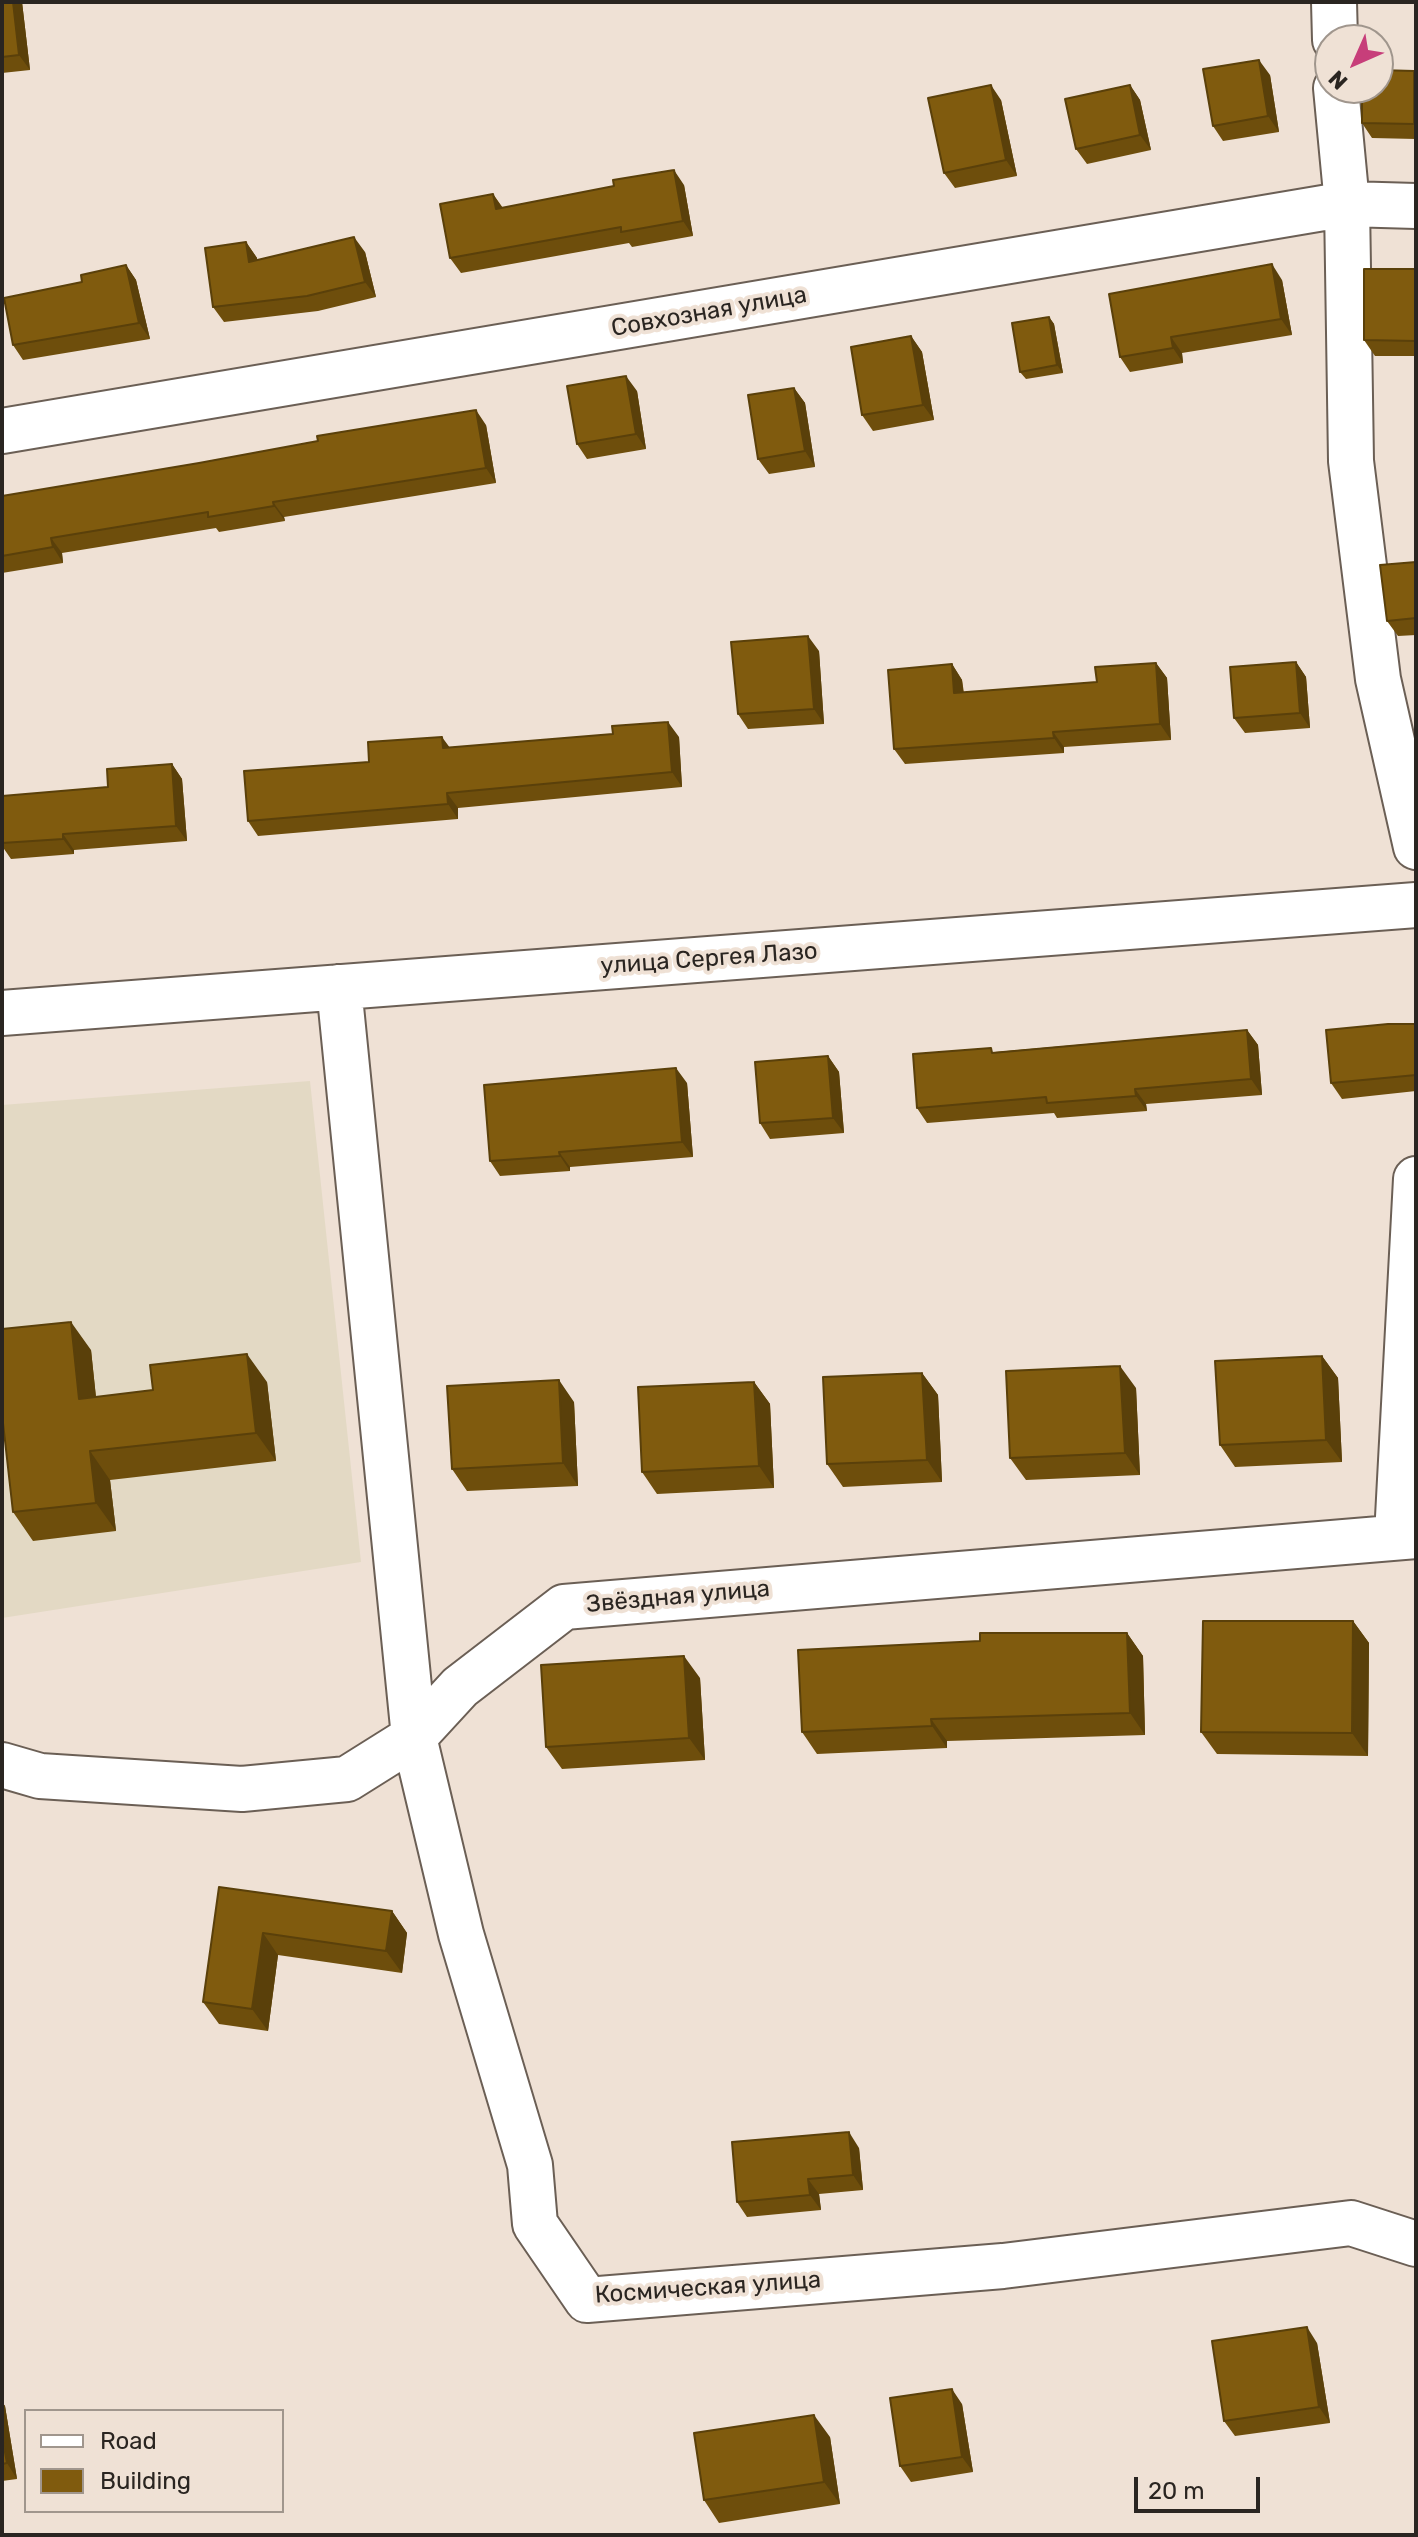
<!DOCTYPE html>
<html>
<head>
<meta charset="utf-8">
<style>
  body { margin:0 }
  #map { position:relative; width:1418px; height:2537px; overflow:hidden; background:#efe1d5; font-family:Rubik,sans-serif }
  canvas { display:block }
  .frame { position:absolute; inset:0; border:4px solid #2a2521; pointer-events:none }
  .legend { position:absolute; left:24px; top:2409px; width:260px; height:104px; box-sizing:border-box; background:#efe1d5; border:2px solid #a0968d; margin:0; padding:10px 14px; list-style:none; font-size:24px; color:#2a2521 }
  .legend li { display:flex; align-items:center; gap:16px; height:40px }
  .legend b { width:40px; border:2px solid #a0968d }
  .north { position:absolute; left:1314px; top:24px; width:80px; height:80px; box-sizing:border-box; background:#efe1d5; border:2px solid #a0968d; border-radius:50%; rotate:225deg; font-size:22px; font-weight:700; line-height:32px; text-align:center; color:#2a2521 }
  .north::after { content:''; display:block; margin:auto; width:28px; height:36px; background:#c73e7a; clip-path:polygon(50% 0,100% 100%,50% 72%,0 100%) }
  .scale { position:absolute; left:1134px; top:2477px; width:126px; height:36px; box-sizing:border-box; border:4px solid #2a2521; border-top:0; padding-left:10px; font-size:24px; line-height:28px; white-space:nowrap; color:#2a2521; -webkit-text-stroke:6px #efe1d5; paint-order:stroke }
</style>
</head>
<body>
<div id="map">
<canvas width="1418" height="2537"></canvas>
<div class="frame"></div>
<ul class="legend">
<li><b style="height:10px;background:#fff"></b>Road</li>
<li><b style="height:22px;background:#805b0e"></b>Building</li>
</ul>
<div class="north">N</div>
<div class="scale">20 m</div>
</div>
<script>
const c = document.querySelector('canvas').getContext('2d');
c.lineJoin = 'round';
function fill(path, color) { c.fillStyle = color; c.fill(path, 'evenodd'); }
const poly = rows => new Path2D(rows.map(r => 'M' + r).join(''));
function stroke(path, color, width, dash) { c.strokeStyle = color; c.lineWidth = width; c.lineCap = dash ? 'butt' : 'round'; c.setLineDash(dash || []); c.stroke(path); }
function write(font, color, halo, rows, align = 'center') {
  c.font = font + ' Rubik,sans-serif'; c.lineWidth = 8; c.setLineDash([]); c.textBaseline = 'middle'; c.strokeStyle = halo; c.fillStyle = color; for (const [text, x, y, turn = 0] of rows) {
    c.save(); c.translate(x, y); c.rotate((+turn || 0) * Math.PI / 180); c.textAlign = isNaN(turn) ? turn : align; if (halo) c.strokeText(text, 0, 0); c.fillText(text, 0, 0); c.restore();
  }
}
fill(poly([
  [310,1081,361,1562,2,1618,2,1105]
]), '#e3d9c4');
const minor = poly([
  [1334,2,1335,40],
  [1336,88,1347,204,1351,461,1378,679,1416,847],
  [2,431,1347,204,1416,206],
  [339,987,414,1737,461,1934,530,2165,535,2224,587,2300,1003,2266,1351,2223,1416,2244],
  [2,1013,1416,905],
  [1397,1536,1416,1179],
  [2,1765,40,1776,242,1789,347,1779,414,1737,460,1687,564,1607,1416,1536]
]);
stroke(minor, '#6b5f55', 48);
stroke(minor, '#fff', 44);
fill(poly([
  [2,2,22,2,30,70,2,73],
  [1414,71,1416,74,1416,139,1372,138,1362,123],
  [1270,75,1279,132,1223,141,1213,126],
  [1130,85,1140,100,1151,150,1087,164,1076,149],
  [1001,100,1017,176,955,188,944,173],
  [684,185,693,236,632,247,629,243,461,273,450,258,493,194,503,208],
  [246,242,257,258,257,260,365,252,376,297,318,311,224,322,213,307],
  [126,265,136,280,150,339,23,360,13,345,82,282],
  [1416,269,1416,356,1375,356,1364,340],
  [1282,280,1292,335,1182,353,1183,363,1130,372,1120,357],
  [1049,317,1054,324,1063,373,1026,379,1020,372],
  [911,336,922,352,934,420,873,431,862,415],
  [794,388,805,403,815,467,769,474,758,459],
  [637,391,646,449,587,459,577,444],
  [486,425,496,483,284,517,285,521,219,532,216,528,62,553,63,563,2,573,2,496],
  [1416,562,1416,635,1398,636,1387,621],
  [819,651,824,724,748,729,738,714],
  [1296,662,1306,677,1310,728,1245,733,1234,718],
  [1156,663,1167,678,1171,740,1064,747,1064,753,905,764,894,749,952,664,962,680,964,693,1097,682],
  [679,737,682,787,458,808,458,819,258,836,248,821,369,762,450,748],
  [172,764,182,779,187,841,74,850,74,854,11,859,2,846,2,796,108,787],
  [1416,1024,1416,1091,1342,1099,1331,1083],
  [1247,1030,1258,1045,1262,1095,1146,1104,1147,1111,1057,1118,1054,1113,927,1123,917,1108,995,1052],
  [828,1056,839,1072,844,1133,770,1139,760,1123],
  [687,1083,693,1157,570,1167,570,1171,500,1176,490,1161],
  [91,1350,96,1397,267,1382,276,1461,110,1480,116,1531,33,1541,13,1512],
  [1322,1356,1338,1378,1342,1462,1235,1467,1220,1445],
  [922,1373,938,1395,942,1482,843,1487,827,1464],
  [754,1382,770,1404,774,1488,657,1494,642,1472],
  [1136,1388,1140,1475,1026,1480,1010,1458],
  [574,1402,578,1486,467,1491,452,1469],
  [1353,1621,1369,1643,1368,1756,1217,1754,1201,1732],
  [1127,1633,1143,1656,1145,1735,947,1741,947,1748,817,1754,802,1732],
  [700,1678,705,1760,562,1769,546,1747],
  [219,1887,392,1911,407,1933,402,1973,278,1955,268,2031,219,2024,203,2002],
  [859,2148,863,2190,819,2194,821,2210,747,2217,737,2202],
  [1317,2343,1330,2423,1235,2436,1224,2421],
  [2,2402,5,2406,17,2479,2,2481],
  [962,2404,973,2472,911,2482,900,2466],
  [830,2437,840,2504,719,2523,704,2500]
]), '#6e4e0c');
fill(poly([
  [13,2,22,2,30,70,19,55],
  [1259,60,1270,75,1279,132,1268,116],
  [1414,71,1416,74,1416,127,1414,124],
  [991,85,1001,100,1017,176,1006,160],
  [1130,85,1140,100,1151,150,1140,135],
  [674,170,684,185,693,236,683,221],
  [493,194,503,209,496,209],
  [354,237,365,252,376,297,365,282],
  [246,242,257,258,259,277,249,262],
  [1272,264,1282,280,1292,335,1281,319],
  [126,265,136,280,150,339,139,323],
  [1049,317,1054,324,1063,373,1057,365],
  [911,336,922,352,934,420,923,405],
  [1171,337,1182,353,1183,363,1173,348],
  [626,376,637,391,646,449,636,434],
  [794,388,805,403,815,467,805,451],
  [476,410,486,425,496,483,486,468],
  [273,502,284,517,285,521,274,506],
  [51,538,62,553,63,563,53,547],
  [808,636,819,651,824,724,814,709],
  [1296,662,1306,677,1310,728,1300,713],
  [1156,663,1167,678,1171,740,1160,724],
  [952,664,962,680,965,709,954,693],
  [668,722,679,737,682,787,672,772],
  [1053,732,1064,747,1064,753,1054,738],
  [442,737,453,752,443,748],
  [172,764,182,779,187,841,176,826],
  [447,793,458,808,458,819,448,804],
  [63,834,74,850,74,854,63,839],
  [1247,1030,1258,1045,1262,1095,1251,1079],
  [828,1056,839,1072,844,1133,833,1118],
  [676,1068,687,1083,693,1157,682,1142],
  [1135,1089,1146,1104,1147,1111,1136,1096],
  [559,1152,570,1167,570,1171,560,1156],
  [71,1322,91,1350,99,1427,79,1399],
  [247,1354,267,1382,276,1461,256,1433],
  [1322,1356,1338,1378,1342,1462,1326,1440],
  [1120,1366,1136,1388,1140,1475,1125,1453],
  [922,1373,938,1395,942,1482,927,1460],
  [559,1380,574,1402,578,1486,563,1463],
  [754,1382,770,1404,774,1488,759,1466],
  [90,1451,110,1480,116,1531,96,1503],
  [1353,1621,1369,1643,1368,1756,1352,1733],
  [1127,1633,1143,1656,1145,1735,1130,1713],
  [684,1656,700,1678,705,1760,689,1738],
  [931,1719,947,1741,947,1748,932,1726],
  [392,1911,407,1933,402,1973,386,1951],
  [263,1933,278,1955,268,2031,252,2009],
  [849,2132,859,2148,863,2190,853,2175],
  [808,2179,819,2194,821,2210,810,2195],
  [1307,2327,1317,2343,1330,2423,1319,2407],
  [952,2389,962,2404,973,2472,962,2457],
  [2,2402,5,2406,17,2479,7,2463,2,2436],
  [814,2415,830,2437,840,2504,824,2482]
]), '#5a400a');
const building = poly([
  [2,2,13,2,19,55,2,57,2,2],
  [1259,60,1268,116,1213,126,1203,69,1259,60],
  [1378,70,1414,71,1414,124,1362,123,1362,88,1378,88,1378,70],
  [991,85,1006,160,944,173,928,98,991,85],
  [1130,85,1140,135,1076,149,1065,99,1130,85],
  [674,170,683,221,621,232,621,227,450,258,440,204,493,194,496,209,614,186,613,180,674,170],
  [354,237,365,282,307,296,213,307,205,248,246,242,249,262,354,237],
  [1272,264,1281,319,1171,337,1173,348,1120,357,1109,294,1272,264],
  [126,265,139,323,13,345,4,298,82,282,81,275,126,265],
  [1364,269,1416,269,1416,341,1364,340,1364,269],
  [1049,317,1057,365,1020,372,1012,323,1049,317],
  [911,336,923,405,862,415,851,347,911,336],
  [626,376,636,434,577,444,567,386,626,376],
  [794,388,805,451,758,459,748,395,794,388],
  [476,410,486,468,273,502,274,506,208,517,208,512,51,538,53,547,2,556,2,496,199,463,318,441,317,436,476,410],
  [1416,562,1416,618,1387,621,1380,565,1416,562],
  [808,636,814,709,738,714,731,642,808,636],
  [1296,662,1300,713,1234,718,1230,667,1296,662],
  [1156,663,1160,724,1053,732,1054,738,894,749,888,670,952,664,954,693,1097,682,1095,667,1156,663],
  [668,722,672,772,447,793,448,804,248,821,244,771,369,762,368,742,442,737,443,748,613,734,612,726,668,722],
  [172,764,176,826,63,834,63,839,2,843,2,796,108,787,107,769,172,764],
  [1388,1024,1416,1024,1416,1075,1331,1083,1326,1030,1388,1024],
  [1247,1030,1251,1079,1135,1089,1136,1096,1047,1103,1046,1097,917,1108,913,1054,991,1048,992,1053,1247,1030],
  [828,1056,833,1118,760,1123,755,1062,828,1056],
  [676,1068,682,1142,559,1152,560,1156,490,1161,484,1085,676,1068],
  [71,1322,79,1399,153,1390,150,1365,247,1354,256,1433,90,1451,96,1503,13,1512,2,1414,2,1329,71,1322],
  [1322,1356,1326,1440,1220,1445,1215,1361,1322,1356],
  [1120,1366,1125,1453,1010,1458,1006,1371,1120,1366],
  [922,1373,927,1460,827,1464,823,1377,922,1373],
  [559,1380,563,1463,452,1469,447,1386,559,1380],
  [754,1382,759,1466,642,1472,638,1387,754,1382],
  [1203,1621,1353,1621,1352,1733,1201,1732,1203,1621],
  [980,1633,1127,1633,1130,1713,931,1719,932,1726,802,1732,798,1650,980,1641,980,1633],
  [684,1656,689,1738,546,1747,541,1665,684,1656],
  [219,1887,392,1911,386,1951,263,1933,252,2009,203,2002,219,1887],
  [849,2132,853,2175,808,2179,810,2195,737,2202,732,2142,849,2132],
  [1307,2327,1319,2407,1224,2421,1212,2341,1307,2327],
  [952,2389,962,2457,900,2466,890,2398,952,2389],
  [814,2415,824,2482,704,2500,694,2433,814,2415],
  [2,2436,7,2463,2,2464,2,2436]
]);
fill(building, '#805b0e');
stroke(building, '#5a400a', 2);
write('24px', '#2a2521', '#efe1d5', [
  ["Совхозная улица",709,312,-10],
  ["улица Сергея Лазо",709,959,-4],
  ["Звёздная улица",678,1597,-5],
  ["Космическая улица",708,2288,-4]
]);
</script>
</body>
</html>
